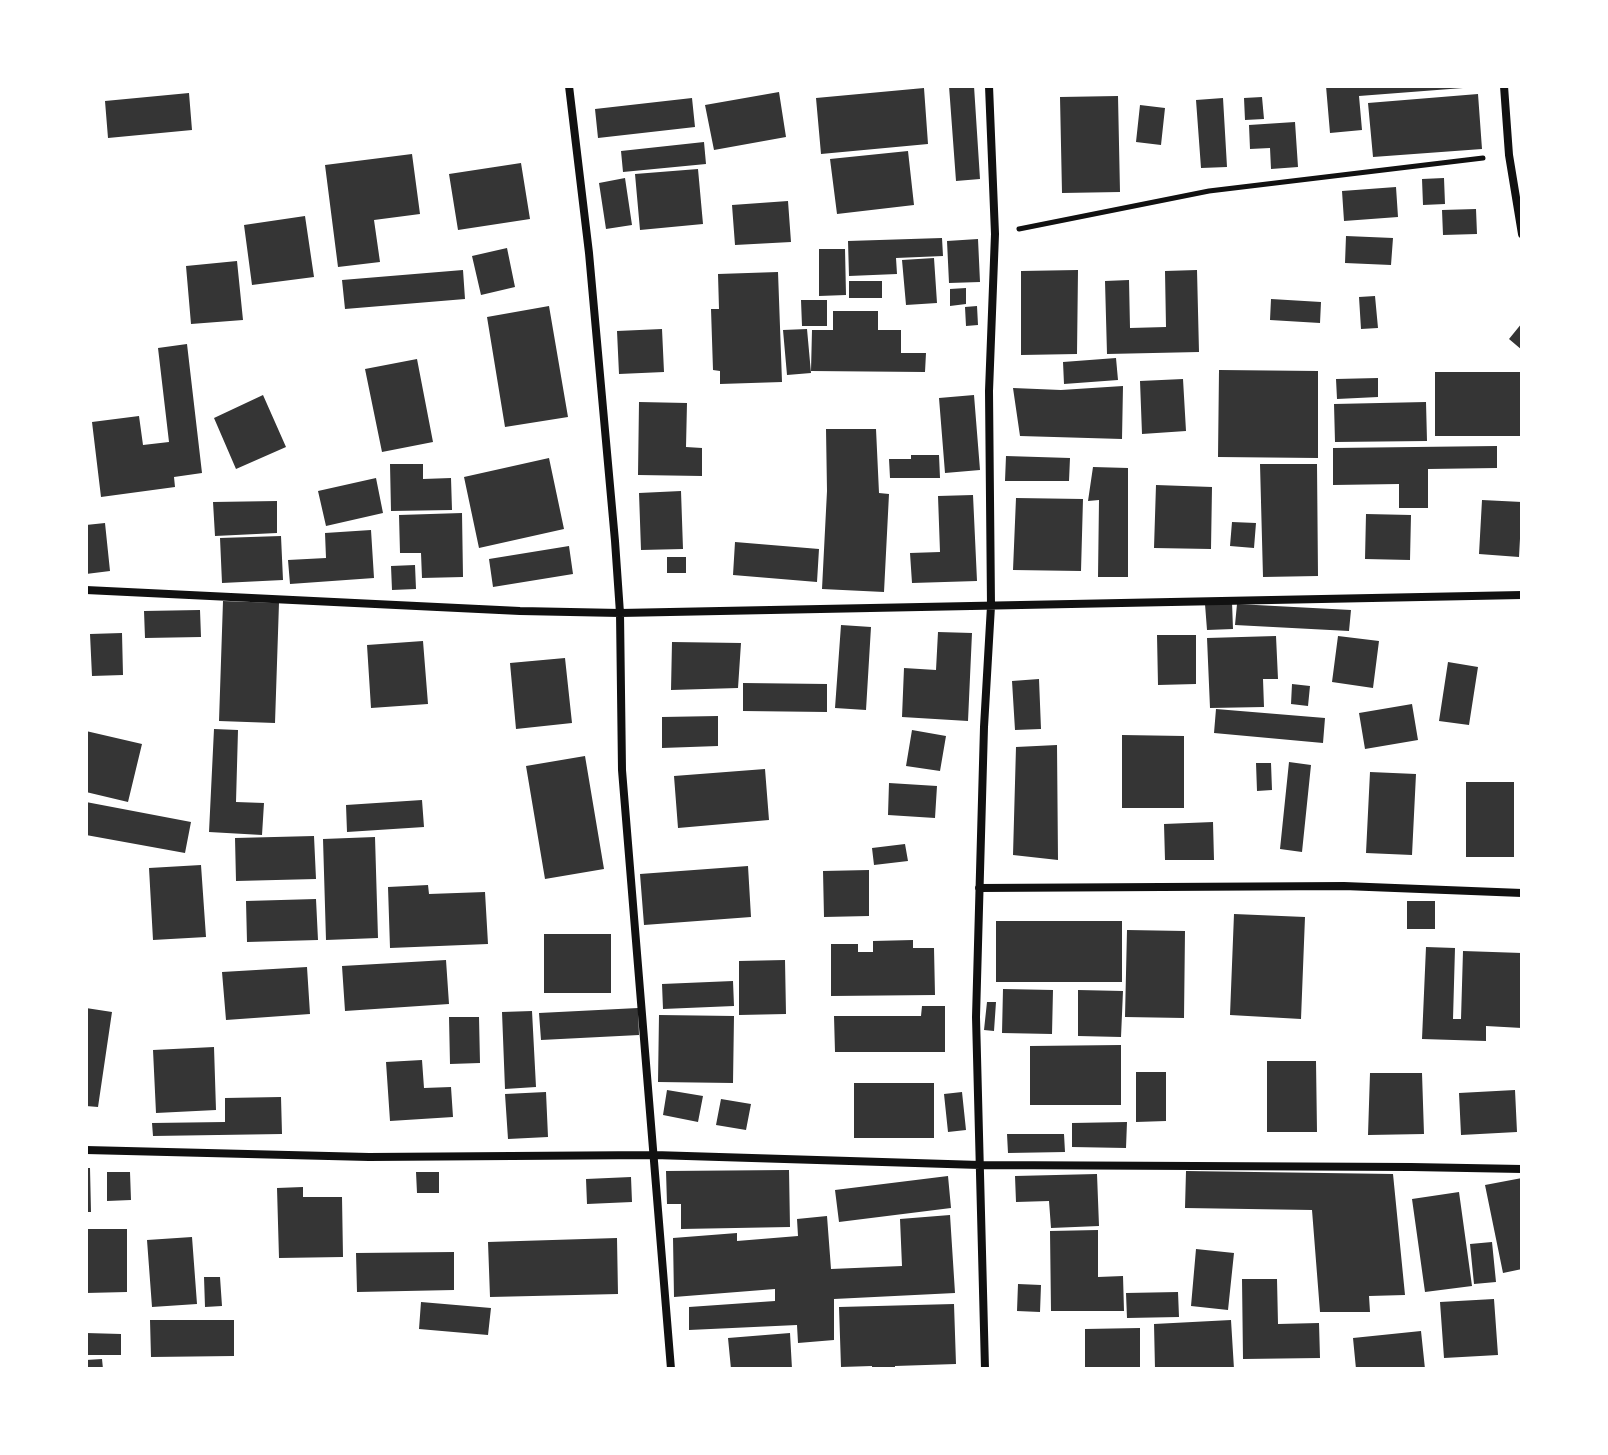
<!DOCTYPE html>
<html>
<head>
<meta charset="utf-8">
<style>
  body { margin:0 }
  #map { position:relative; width:1608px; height:1455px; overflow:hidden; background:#fff; font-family:Rubik,sans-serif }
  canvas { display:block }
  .frame { position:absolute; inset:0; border:88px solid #fff; pointer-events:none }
</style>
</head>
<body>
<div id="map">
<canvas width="1608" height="1455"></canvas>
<div class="frame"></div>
</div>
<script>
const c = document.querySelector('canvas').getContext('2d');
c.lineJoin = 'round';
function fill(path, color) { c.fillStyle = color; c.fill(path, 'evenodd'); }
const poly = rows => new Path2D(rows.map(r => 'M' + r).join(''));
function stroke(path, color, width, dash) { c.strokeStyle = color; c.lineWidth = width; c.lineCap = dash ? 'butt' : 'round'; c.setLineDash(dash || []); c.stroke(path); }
fill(poly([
  [949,86,974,86,980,179,956,181],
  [1326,86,1463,86,1463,88,1359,96,1362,130,1330,133],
  [924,88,928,144,821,154,816,98],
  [779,92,786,137,714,150,705,105],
  [189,93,192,130,108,138,105,101],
  [1478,94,1482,149,1373,157,1368,103],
  [1118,96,1120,192,1062,193,1060,97],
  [1262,97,1264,119,1245,120,1244,98],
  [692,98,695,127,598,138,595,109],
  [1223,98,1227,167,1201,168,1196,100],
  [1140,105,1165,108,1161,145,1136,142],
  [1295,122,1298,167,1271,169,1270,148,1250,149,1249,125],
  [704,142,706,164,623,172,621,151],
  [908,151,914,205,837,214,830,159],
  [412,154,420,214,374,220,380,262,338,267,325,165],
  [521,163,530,219,458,230,449,174],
  [698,169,703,224,640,230,635,174],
  [625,178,632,225,606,229,599,183],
  [1444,178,1445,204,1423,205,1422,179],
  [1396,187,1398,217,1344,221,1342,191],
  [788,201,791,242,735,245,732,205],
  [1476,209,1477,234,1443,235,1442,210],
  [305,216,314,277,252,285,244,225],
  [1346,236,1393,238,1391,265,1345,263],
  [942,238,943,256,896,258,897,274,849,276,848,241],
  [978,239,980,282,949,283,947,241],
  [507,248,515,287,481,295,472,256],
  [819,249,845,249,846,295,819,296],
  [934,258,937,303,906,305,902,260],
  [237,261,243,320,191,324,186,266],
  [463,270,465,299,345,309,342,280],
  [1078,270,1077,354,1021,355,1021,271],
  [1197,270,1199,352,1107,354,1105,281,1129,280,1130,328,1166,327,1165,271],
  [778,272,782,382,720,384,720,371,713,370,711,309,719,309,718,274],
  [849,281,882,281,882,298,849,298],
  [966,288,966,304,950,306,950,289],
  [1375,296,1378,328,1361,329,1359,297],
  [1271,299,1321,302,1320,323,1270,320],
  [801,300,827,300,827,326,802,326],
  [549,306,568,417,505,427,487,317],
  [977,306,978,325,966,326,965,307],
  [833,311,878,311,878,330,901,330,901,353,926,353,925,372,811,371,812,330,833,330],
  [1522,323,1522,350,1509,339],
  [662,329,664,372,619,374,617,331],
  [807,329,811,373,787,375,783,330],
  [187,344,202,473,174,477,175,487,101,497,92,422,139,416,143,445,169,442,158,348],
  [1116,358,1118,380,1064,384,1063,362],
  [417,359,433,442,382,452,365,369],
  [1219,370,1318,371,1318,458,1218,457],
  [1435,372,1522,372,1522,436,1435,436],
  [1378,378,1378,397,1337,399,1336,379],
  [1183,379,1186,431,1142,434,1140,381],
  [1123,386,1122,439,1020,436,1013,388,1061,390],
  [263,395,286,447,236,469,214,418],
  [974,395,980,470,945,473,939,398],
  [639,402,687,403,686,447,702,448,702,476,638,475],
  [1426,402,1427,441,1335,442,1334,404],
  [826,429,876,429,879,493,889,494,884,592,822,589,827,491],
  [1497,446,1497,468,1428,469,1428,508,1399,508,1399,484,1333,485,1333,448],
  [911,455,939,455,940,478,890,478,889,459,911,459],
  [1006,456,1070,458,1069,481,1005,481],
  [549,458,564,529,479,548,464,477],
  [390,464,423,464,423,479,451,478,452,510,391,511],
  [1260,464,1317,464,1318,576,1263,577],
  [1093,467,1128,468,1128,577,1098,577,1099,500,1088,501],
  [376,478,383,513,326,526,318,491],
  [1156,485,1212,487,1211,549,1154,548],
  [681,491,683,549,641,550,639,493],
  [973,495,977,581,912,583,910,553,940,552,938,496],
  [1016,498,1083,499,1081,571,1013,570],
  [1482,500,1522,502,1519,557,1479,554],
  [277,501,277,533,215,536,213,502],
  [462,513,463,577,422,578,421,553,400,553,399,515],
  [1366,514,1411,515,1410,560,1365,559],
  [1232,522,1256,523,1254,548,1230,546],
  [105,523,110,571,86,574,86,525],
  [371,530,374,578,290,584,288,560,326,558,325,533],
  [281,536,283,580,222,583,220,538],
  [735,542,819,549,817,582,733,575],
  [569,546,573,574,493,587,489,559],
  [667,557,686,557,686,573,667,573],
  [415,565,416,589,392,590,391,566],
  [223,601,279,603,275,723,219,721],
  [1232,602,1233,629,1207,630,1205,604],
  [1237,604,1351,610,1349,631,1235,625],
  [200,610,201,637,145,638,144,611],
  [841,625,871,627,866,710,835,708],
  [938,632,972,633,968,721,902,717,904,668,936,670],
  [122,633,123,675,92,676,90,634],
  [1157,635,1196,635,1196,684,1158,685],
  [1276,636,1278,679,1263,679,1264,707,1210,708,1207,638],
  [1338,636,1379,641,1373,688,1332,682],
  [423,641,428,704,371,708,367,645],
  [672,642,741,643,738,688,671,690],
  [565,658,572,723,516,729,510,663],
  [1448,662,1478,667,1469,725,1439,721],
  [1039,679,1041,729,1015,730,1012,681],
  [743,683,827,684,827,712,743,711],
  [1292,684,1310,686,1308,706,1291,704],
  [1412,704,1418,740,1365,749,1359,713],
  [1216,709,1325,718,1323,743,1214,733],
  [718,716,718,746,662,748,662,717],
  [214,729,238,730,236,802,264,803,262,835,209,832],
  [912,730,946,736,940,771,906,766],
  [86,731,142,744,128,802,86,792],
  [1122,735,1184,736,1184,808,1122,808],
  [1057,745,1058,860,1013,855,1016,747],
  [585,756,604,869,545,879,526,766],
  [1289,762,1311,765,1302,852,1280,849],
  [1256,763,1271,763,1272,790,1257,791],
  [765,769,769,820,678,828,674,776],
  [1370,772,1416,774,1412,855,1366,853],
  [1466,782,1514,782,1514,857,1466,857],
  [889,783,937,786,935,818,888,815],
  [422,800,424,827,347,832,346,805],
  [86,802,191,822,185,853,86,835],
  [1213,822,1214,860,1165,860,1164,824],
  [314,836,316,879,236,881,235,838],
  [375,837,378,938,326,940,323,839],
  [905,844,908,861,874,865,872,848],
  [201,865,206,937,153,940,149,868],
  [748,866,751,917,644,925,640,874],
  [869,870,869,916,824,917,823,871],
  [428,885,429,894,485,892,488,944,390,948,388,887],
  [316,899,318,940,247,942,246,901],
  [1407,901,1435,901,1435,929,1407,929],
  [1234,914,1305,917,1301,1019,1230,1015],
  [996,921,1122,921,1122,982,996,982],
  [1127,930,1185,931,1184,1018,1125,1017],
  [544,934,611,934,611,993,544,993],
  [913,940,913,948,934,948,935,995,831,996,831,944,858,944,858,952,873,952,873,941],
  [1426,947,1455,948,1453,1019,1461,1019,1463,951,1522,953,1522,1028,1486,1026,1486,1041,1422,1039],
  [446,960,449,1004,345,1011,342,966],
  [785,960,786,1014,739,1015,739,961],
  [307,967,310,1014,226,1020,222,972],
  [733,981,734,1006,663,1009,662,984],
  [1003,989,1053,990,1052,1034,1002,1033],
  [1078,990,1123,991,1121,1037,1078,1036],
  [987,1002,996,1002,994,1031,984,1030],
  [922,1006,945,1006,945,1052,835,1052,834,1016,921,1016],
  [86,1008,112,1012,98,1107,86,1106],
  [638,1008,639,1035,541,1040,539,1013],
  [532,1011,536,1087,505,1089,502,1012],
  [659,1015,734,1016,733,1083,658,1082],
  [449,1017,479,1017,480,1063,450,1064],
  [1121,1045,1121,1105,1030,1105,1030,1046],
  [214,1047,216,1110,156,1113,153,1050],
  [422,1060,424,1088,451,1087,453,1117,390,1121,386,1062],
  [1267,1061,1316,1061,1317,1132,1267,1132],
  [1136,1072,1166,1072,1166,1121,1136,1122],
  [1370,1073,1422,1073,1424,1134,1368,1135],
  [854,1083,934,1083,934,1138,854,1138],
  [667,1090,703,1096,698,1122,663,1115],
  [1515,1090,1517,1132,1461,1135,1459,1093],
  [546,1092,548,1137,508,1139,505,1094],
  [962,1092,966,1130,948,1132,944,1094],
  [281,1097,282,1134,153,1136,152,1123,225,1122,225,1098],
  [721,1099,751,1104,746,1130,716,1125],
  [1127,1122,1126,1148,1072,1147,1072,1123],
  [1007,1134,1064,1134,1065,1152,1008,1153],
  [86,1168,90,1168,91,1212,86,1212],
  [789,1170,790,1227,681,1229,681,1204,667,1204,666,1171],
  [1186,1171,1393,1174,1405,1295,1369,1296,1370,1312,1320,1312,1312,1210,1185,1208],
  [107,1172,130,1172,131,1200,107,1201],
  [416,1172,439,1172,439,1193,417,1193],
  [1097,1174,1099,1226,1051,1228,1049,1201,1016,1202,1015,1176],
  [948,1176,951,1208,839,1222,835,1190],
  [631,1177,632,1202,587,1204,586,1179],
  [1522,1178,1522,1269,1503,1273,1485,1185],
  [303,1187,303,1197,342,1197,343,1257,279,1258,277,1188],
  [1459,1192,1472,1286,1425,1292,1412,1199],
  [950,1215,955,1293,834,1299,834,1340,798,1343,797,1325,689,1330,689,1307,775,1301,775,1289,674,1297,673,1238,737,1233,737,1241,798,1236,797,1219,827,1216,831,1269,902,1266,900,1219],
  [86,1229,127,1229,127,1292,86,1293],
  [1098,1230,1098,1277,1123,1276,1124,1311,1051,1311,1050,1231],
  [192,1237,197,1304,152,1307,147,1240],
  [617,1238,618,1294,490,1297,488,1242],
  [1492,1242,1496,1282,1474,1284,1470,1244],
  [1196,1249,1234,1253,1228,1310,1191,1306],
  [454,1252,454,1290,357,1292,356,1253],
  [204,1277,220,1277,222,1306,205,1307],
  [1242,1279,1277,1279,1278,1324,1319,1323,1320,1358,1243,1359],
  [1018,1284,1041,1285,1040,1312,1017,1311],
  [1178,1292,1179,1317,1127,1318,1126,1293],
  [1494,1299,1498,1355,1444,1358,1440,1302],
  [421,1302,491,1308,488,1335,419,1329],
  [954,1304,956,1364,895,1366,895,1369,872,1369,872,1366,841,1367,839,1307],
  [150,1320,234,1320,234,1356,151,1357],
  [1231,1320,1234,1369,1155,1369,1154,1324],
  [1140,1328,1140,1369,1085,1369,1085,1329],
  [1421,1331,1425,1369,1356,1369,1353,1338],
  [86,1333,121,1334,121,1355,86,1355],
  [790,1333,792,1369,731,1369,728,1338],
  [102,1359,103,1369,86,1369,86,1360]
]), '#353535');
stroke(poly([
  [1019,229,1209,191,1483,158]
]), '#111', 5);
stroke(poly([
  [569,86,589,253,615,541,620,613,622,770,671,1369],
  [1504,86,1509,155,1522,234],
  [86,590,520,611,620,613,1522,595],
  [979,888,1344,886,1522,893],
  [86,1150,369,1157,654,1155,980,1165,1411,1167,1522,1169],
  [985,1369,976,1017,984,727,991,606,989,391,995,234,989,86]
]), '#111', 8);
</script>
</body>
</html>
